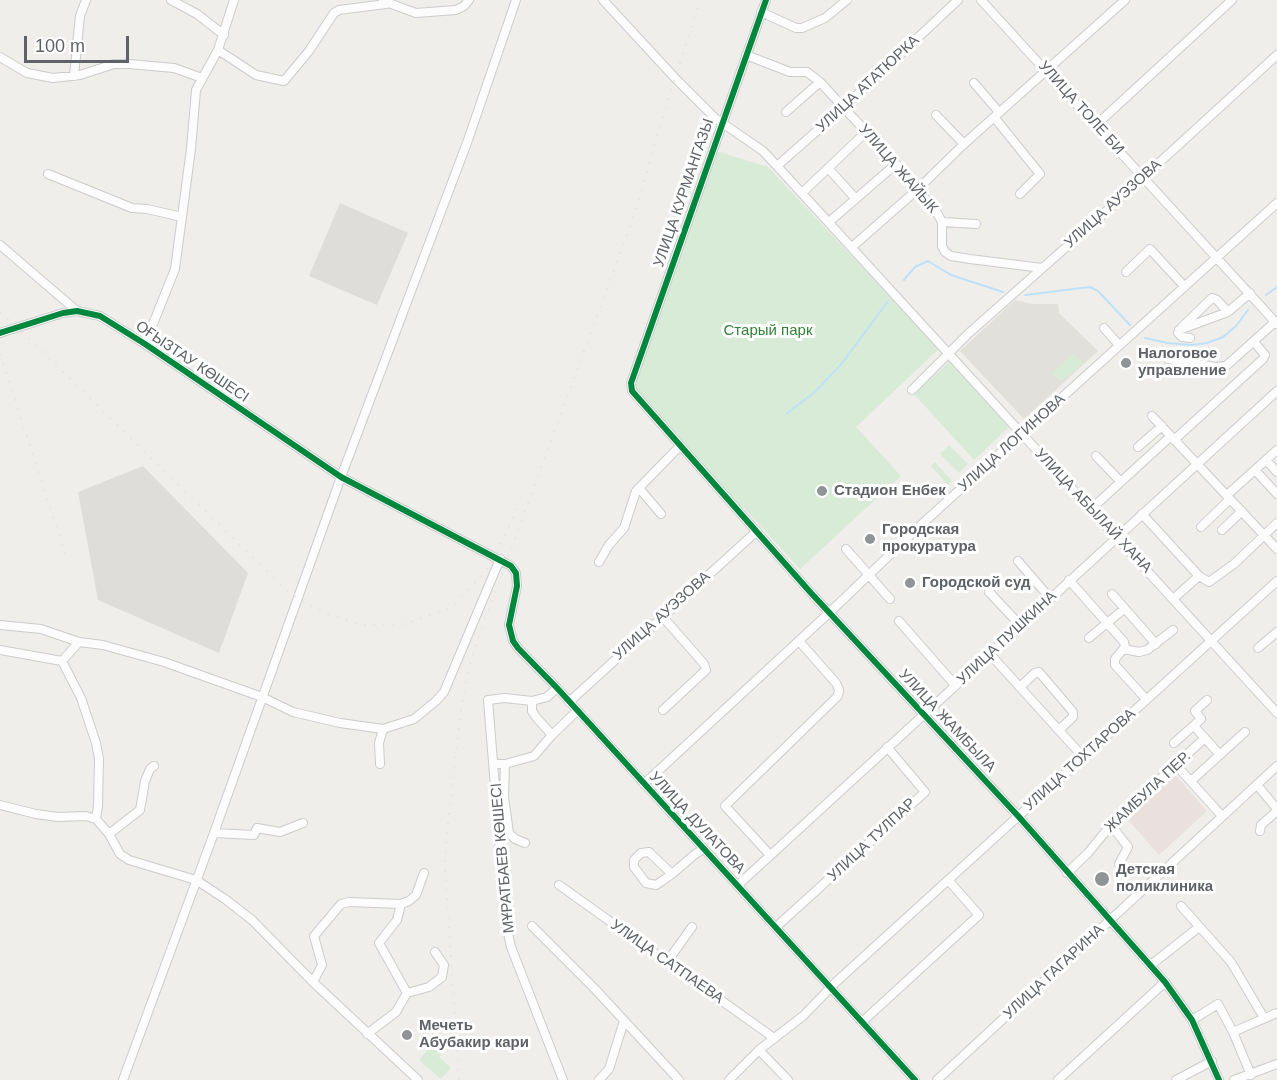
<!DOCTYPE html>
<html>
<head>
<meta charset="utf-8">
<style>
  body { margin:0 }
  #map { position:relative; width:1277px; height:1080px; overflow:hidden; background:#efeeea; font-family:Arial,sans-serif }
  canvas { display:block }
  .scale { position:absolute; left:24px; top:36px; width:105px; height:27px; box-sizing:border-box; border:3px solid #5f6368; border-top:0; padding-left:8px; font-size:18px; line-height:21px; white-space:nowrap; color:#5f6368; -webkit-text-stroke:4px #fff; paint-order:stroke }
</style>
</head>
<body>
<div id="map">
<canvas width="1277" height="1080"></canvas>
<div class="scale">100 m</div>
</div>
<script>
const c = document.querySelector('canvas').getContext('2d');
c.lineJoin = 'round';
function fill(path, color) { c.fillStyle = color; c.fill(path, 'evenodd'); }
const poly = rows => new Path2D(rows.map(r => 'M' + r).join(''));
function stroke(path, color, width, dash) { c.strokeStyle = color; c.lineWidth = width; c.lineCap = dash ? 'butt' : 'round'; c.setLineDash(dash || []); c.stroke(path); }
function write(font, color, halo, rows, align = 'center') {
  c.font = font + ' Arial,sans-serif'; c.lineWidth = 6; c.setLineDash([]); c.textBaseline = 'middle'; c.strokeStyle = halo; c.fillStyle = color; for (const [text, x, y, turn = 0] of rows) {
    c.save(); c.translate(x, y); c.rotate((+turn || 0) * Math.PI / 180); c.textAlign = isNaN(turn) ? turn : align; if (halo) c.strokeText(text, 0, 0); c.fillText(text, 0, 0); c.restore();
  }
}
fill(poly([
  [340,203,408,233,377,305,309,276],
  [143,466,248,573,219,653,98,600,78,492]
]), '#dfddda');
fill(poly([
  [1015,300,1032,304,1058,304,1059,313,1098,351,1024,419,960,351]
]), '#e2e0da');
fill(poly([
  [1171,770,1207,811,1159,855,1123,814]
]), '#eae0de');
fill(poly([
  [716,151,768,167,939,349,856,427,901,476,800,569,743,507,741,510,632,387],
  [1073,353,1083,363,1061,382,1052,373],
  [950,361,1009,427,974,460,914,394],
  [949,445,968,464,959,473,940,454],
  [935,462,952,481,948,485,931,466],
  [437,1039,447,1047,439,1057,451,1068,441,1079,419,1060]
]), '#d8ebd6');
stroke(poly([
  [904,280,915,267,928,261,951,275,1003,292],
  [1025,295,1090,287,1098,291,1130,325],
  [1266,295,1277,287],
  [1145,338,1168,343,1191,345,1207,343,1223,337,1236,326,1248,310],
  [786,414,815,392,843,362,888,301]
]), '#bfe0f9', 2);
const minor = poly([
  [171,0,197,14,224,35],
  [603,0,675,78,715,118,763,151,777,166,1277,713],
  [766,0,631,383,632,391,811,593,1019,817,1165,982,1192,1020,1219,1080],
  [981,0,1277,324],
  [383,1,416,13,456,10,464,6,469,0],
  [761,12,796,28,802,28,825,18,847,0],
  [218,50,256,75,284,81,309,51,334,13,339,10,386,4],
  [746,55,790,72,807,72,820,82,896,164,936,211,942,222,942,246,945,252,951,256,970,259,1042,268],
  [0,57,27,73,53,78,80,75,114,64,129,64,174,68,202,78],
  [74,76,80,16,86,0],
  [974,83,999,112],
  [786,112,820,82],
  [936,115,964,144],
  [994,117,1040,174,1020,194],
  [1096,125,1232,0],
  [777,166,844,107,958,0],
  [828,168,855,198],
  [48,174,132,208,147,209,182,217],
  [802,193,866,132],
  [829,222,896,164],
  [942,222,976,224],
  [0,245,77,311],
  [852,247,918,189,964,144,1125,0],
  [1126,272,1150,249,1184,286],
  [1182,327,1212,298,1217,300,1228,312],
  [1104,328,1119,345],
  [1179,330,1228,312,1250,293],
  [1179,330,1178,333,1182,337,1190,338],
  [0,333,63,313,77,311,100,316,145,344,341,477,511,566,516,573,517,586,509,625,513,641,518,648,557,688,915,1080],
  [145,344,175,269,191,149,196,90,218,50,234,0],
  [1168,359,1216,367,1226,366,1275,322],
  [912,390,969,333,1090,226,1277,55],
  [1152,416,1277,549],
  [1174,440,1263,359,1265,355,1254,342],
  [1138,447,1162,426],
  [1096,456,1121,482],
  [1266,460,1277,472],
  [1255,470,1277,494],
  [639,488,661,514],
  [1227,495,1277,450],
  [1090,510,1171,436],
  [1142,514,1199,576,1209,582,1234,564,1277,523],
  [1201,527,1230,499],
  [1222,530,1242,511],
  [846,549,890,599],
  [1018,561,1050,598],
  [599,562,609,545,624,528,636,491,680,446],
  [1069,580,1124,642,1125,647,1115,659,1115,665,1146,699],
  [989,592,1020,625],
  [1112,594,1156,644],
  [1173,599,1199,576],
  [662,616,704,664,706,670,663,710],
  [899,621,955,685],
  [0,625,41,629,79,642,103,645,164,662,262,697,293,712,340,723,383,729,414,719,436,701,444,692,500,559],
  [1089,638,1124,609],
  [1258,648,1277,632],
  [1124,649,1139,652,1147,650,1173,630],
  [0,650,62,661],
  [989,653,1084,758],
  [62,661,81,698,96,743,99,759,98,806,96,819],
  [62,661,79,642],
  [1020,687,1035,673,1039,672,1073,712,1073,717,1059,730],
  [557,688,547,697,532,701,505,698,488,700,506,924,511,947,563,1080],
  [532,701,532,711,536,717,552,735],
  [569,702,757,531],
  [1194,726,1220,755],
  [1174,743,1201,719,1195,711,1207,700],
  [380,764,379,743,383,729],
  [495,764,505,764,534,756,552,735,577,711],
  [505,764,504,797,509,833,515,839,525,843],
  [1176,765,1222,816],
  [1191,781,1245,732],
  [644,784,830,612,923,523,1277,203],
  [1258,786,1277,809],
  [0,805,36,814,58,817,86,816,96,819,109,834,120,854,129,860,196,880,225,899,252,920,313,982,418,1080],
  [1111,825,1128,847,1119,864],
  [1260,831,1261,825,1277,811],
  [214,833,254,835,257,828,280,832,303,823],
  [109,834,140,810,145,781,150,769,154,766],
  [770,855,725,806,838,696,839,690,836,683,799,641],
  [1067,873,1088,853,1115,820,1205,738],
  [672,874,649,852,641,853,634,860,634,867,646,883,656,885,662,881,672,874,694,855,703,849],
  [559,885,774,1038],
  [738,885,1277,391],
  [1181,906,1231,962,1264,1018],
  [532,926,595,989,679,1080],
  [776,927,925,792,887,747],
  [667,962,692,927],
  [1151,965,1199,927],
  [313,982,322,965,314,936,341,904,349,902,401,904,409,901,416,895,424,873],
  [407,993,429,987,442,977,444,965,435,952],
  [1192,1020,1218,1004,1233,1032,1251,1075],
  [862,1022,979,915,948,880],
  [1233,1032,1277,1013],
  [367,1034,396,1012,407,993,379,943,397,920,401,904],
  [759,1050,788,1080],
  [123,1080,214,833,341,477,468,140,516,0],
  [599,1080,609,1069,624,1021],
  [729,1080,759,1050,803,1016,836,982,1277,581],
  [937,1080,1277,766],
  [1058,1080,1165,982],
  [1176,1080,1212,1061],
  [1234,1080,1277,1064]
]);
stroke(minor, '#cbcccc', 10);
stroke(minor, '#fdfcfc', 8);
stroke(poly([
  [0,313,17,327,281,585,297,598,325,613,362,625,406,624,452,607,486,571,495,556,517,509],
  [0,354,67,559],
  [459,1080,445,867,446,841,461,710,467,676,473,653,506,563,637,207,658,132,700,0]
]), '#e4e4e4', 2, [1.5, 8]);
stroke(poly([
  [766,0,631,383,632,391,811,593,1019,817,1165,982,1192,1020,1219,1080],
  [0,333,63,313,77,311,100,316,145,344,341,477,511,566,516,573,517,586,509,625,513,641,518,648,557,688,915,1080]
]), '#00873e', 6);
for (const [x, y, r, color] of [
  [1126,363,6,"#919496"],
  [822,491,6,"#919496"],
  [870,539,6,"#919496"],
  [910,583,6,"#919496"],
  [1102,879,8,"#919496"],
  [407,1035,6,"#919496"]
]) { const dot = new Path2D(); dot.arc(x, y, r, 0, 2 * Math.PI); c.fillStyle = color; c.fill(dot); stroke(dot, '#fff', 2); }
write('15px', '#5f6368', '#fff', [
  ["УЛИЦА АТАТЮРКА",868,84,-43],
  ["УЛИЦА ТОЛЕ БИ",1081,108,48],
  ["УЛИЦА ЖАЙЫК",898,169,49],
  ["УЛИЦА КУРМАНГАЗЫ",684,193,-71],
  ["УЛИЦА АУЭЗОВА",1113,204,-42],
  ["ОҒЫЗТАУ КӨШЕСІ",192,362,34],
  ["УЛИЦА ЛОГИНОВА",1012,443,-42],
  ["УЛИЦА АБЫЛАЙ ХАНА",1093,511,47],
  ["УЛИЦА АУЭЗОВА",662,616,-42],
  ["УЛИЦА ПУШКИНА",1007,638,-43],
  ["УЛИЦА ЖАМБЫЛА",947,721,47],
  ["УЛИЦА ТОХТАРОВА",1080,760,-42],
  ["ЖАМБУЛА ПЕР.",1148,792,-43],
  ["УЛИЦА ДУЛАТОВА",697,823,47],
  ["УЛИЦА ТУЛПАР",872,840,-43],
  ["МҰРАТБАЕВ КӨШЕСІ",503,858,-95],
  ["УЛИЦА САТПАЕВА",667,962,35],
  ["УЛИЦА ГАГАРИНА",1054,972,-43]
]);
write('15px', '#348238', '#fff', [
  ["Старый парк",768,331]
]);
write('bold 15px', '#5f6368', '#fff', [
  ["Налоговое",1138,354],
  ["управление",1138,371],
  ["Стадион Енбек",834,491],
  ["Городская",882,530],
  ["прокуратура",882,547],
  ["Городской суд",922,583],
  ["Детская",1116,870],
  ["поликлиника",1116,887],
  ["Мечеть",419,1026],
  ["Абубакир кари",419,1043]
], 'left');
</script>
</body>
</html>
